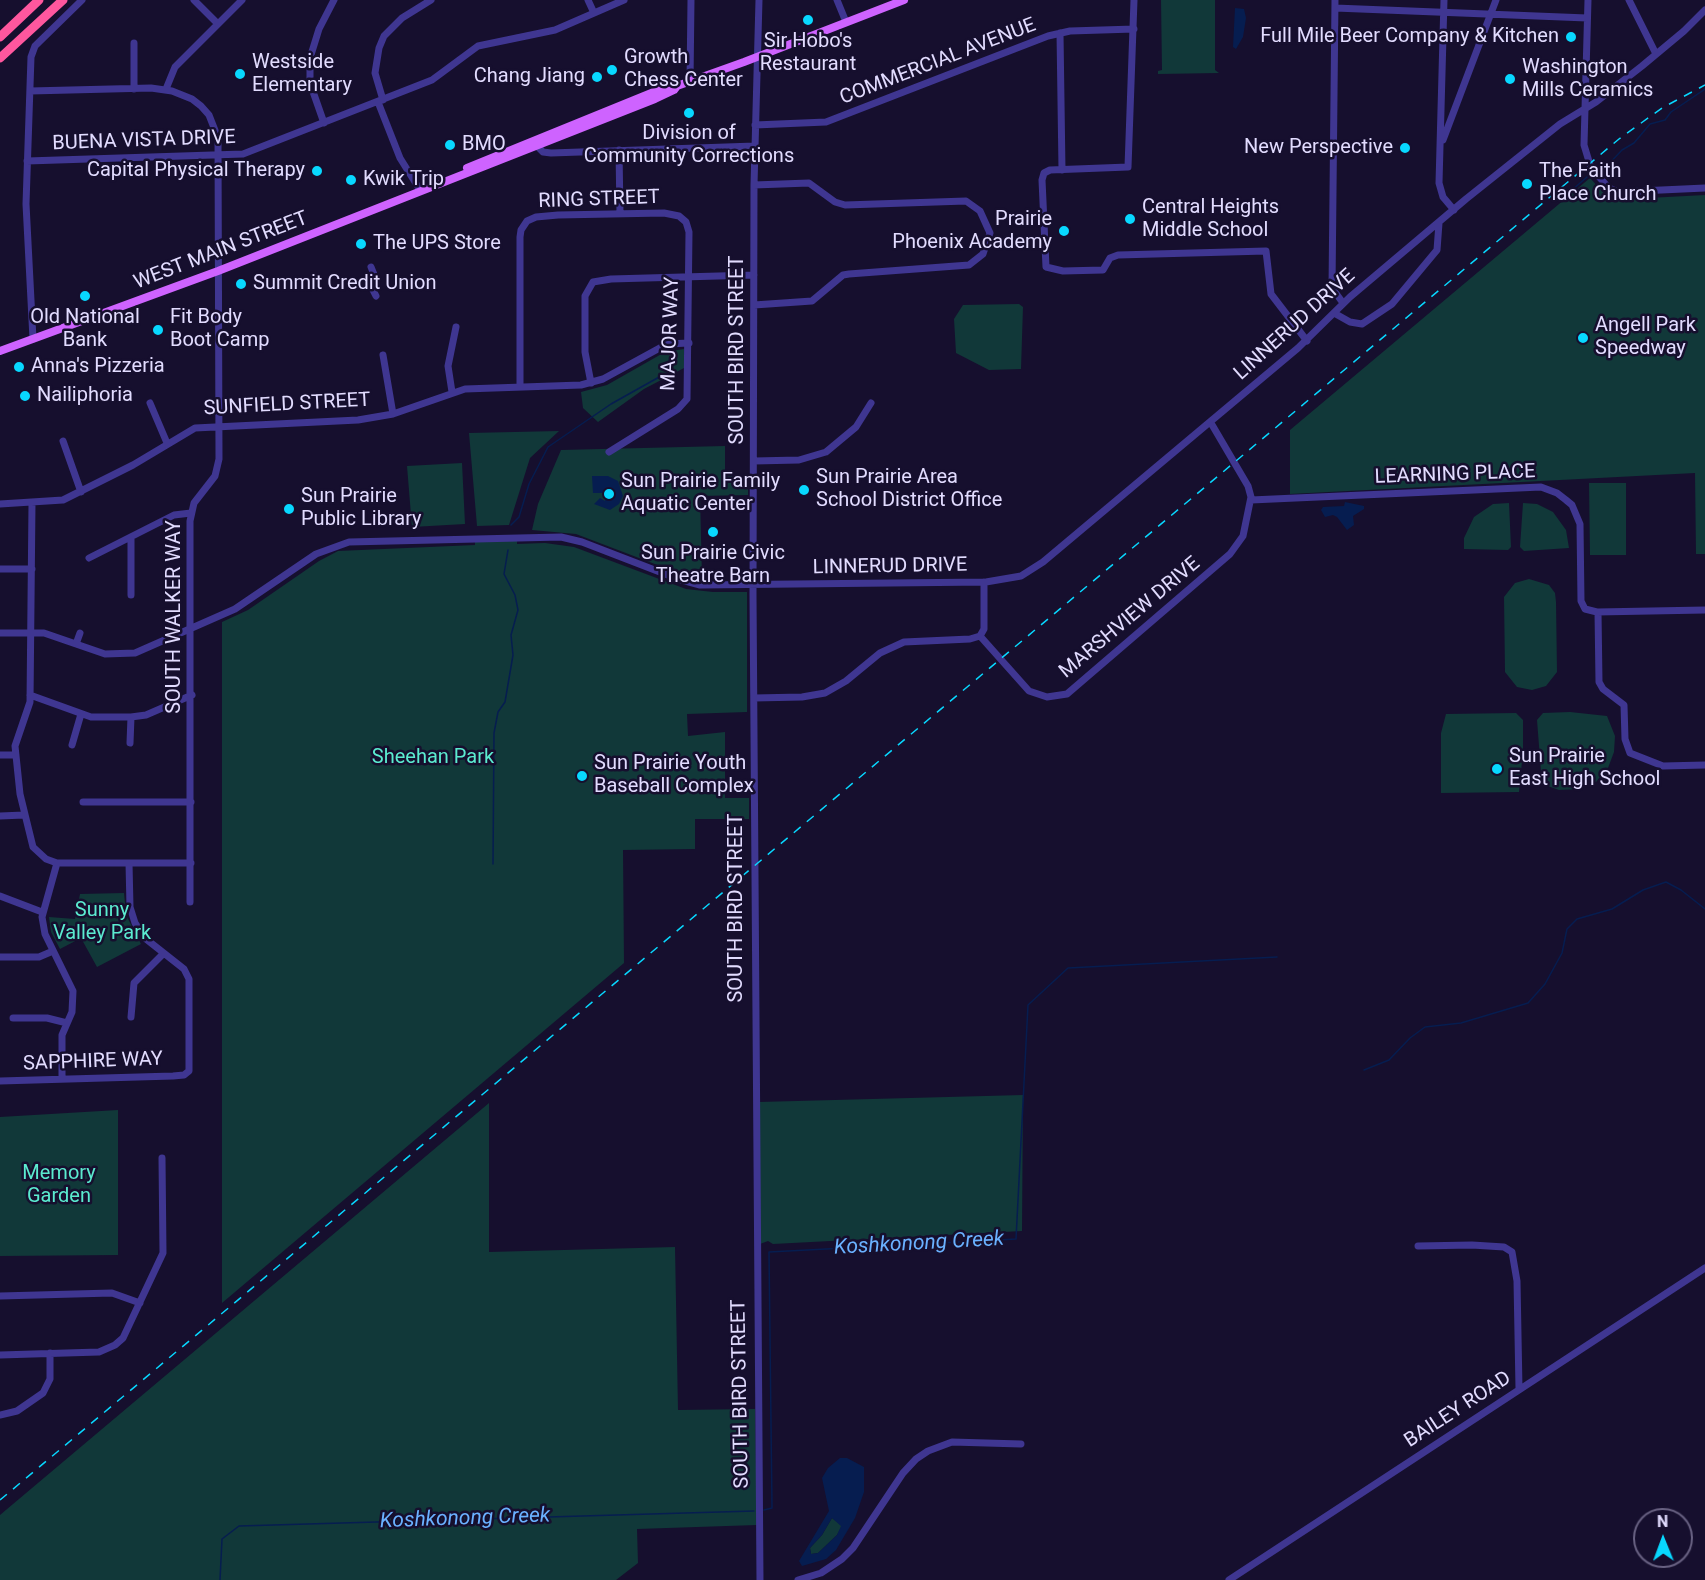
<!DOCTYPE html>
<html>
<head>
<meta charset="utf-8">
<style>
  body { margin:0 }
  #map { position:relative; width:1705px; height:1580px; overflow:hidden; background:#160f2e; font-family:Roboto,sans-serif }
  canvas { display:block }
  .north { position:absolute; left:1633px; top:1508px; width:60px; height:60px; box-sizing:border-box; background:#160f2e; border:2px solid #686182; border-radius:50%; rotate:359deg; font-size:16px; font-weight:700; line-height:24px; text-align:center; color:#e2dcff }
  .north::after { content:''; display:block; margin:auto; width:21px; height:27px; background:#08d8ff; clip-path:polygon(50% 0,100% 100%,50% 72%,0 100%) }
</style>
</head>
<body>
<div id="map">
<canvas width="1705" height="1580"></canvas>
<div class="north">N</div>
</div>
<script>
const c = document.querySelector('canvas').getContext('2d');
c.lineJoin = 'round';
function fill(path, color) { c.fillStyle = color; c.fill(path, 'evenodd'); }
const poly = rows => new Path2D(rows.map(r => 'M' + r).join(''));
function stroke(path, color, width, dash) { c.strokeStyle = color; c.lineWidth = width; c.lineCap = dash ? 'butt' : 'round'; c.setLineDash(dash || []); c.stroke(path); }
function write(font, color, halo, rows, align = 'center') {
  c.font = font + ' Roboto,sans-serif'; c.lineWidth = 5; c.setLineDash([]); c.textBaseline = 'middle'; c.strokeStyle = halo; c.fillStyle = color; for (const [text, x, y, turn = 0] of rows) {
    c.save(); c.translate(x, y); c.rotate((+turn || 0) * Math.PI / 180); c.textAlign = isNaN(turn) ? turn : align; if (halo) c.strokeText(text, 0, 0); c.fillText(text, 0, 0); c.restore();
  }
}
fill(poly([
  [1161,0,1215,0,1215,70,1219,73,1158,74,1158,71,1162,70],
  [1590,178,1610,200,1705,195,1705,554,1696,554,1695,473,1290,494,1290,430],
  [1019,304,1023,307,1021,369,989,370,956,353,954,319,963,305],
  [684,349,684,368,644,389,598,422,583,408,581,392,607,385,665,352],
  [559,431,530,458,509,525,477,526,469,433],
  [725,446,725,476,748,476,748,495,700,496,702,578,681,574,576,534,532,530,538,504,561,450],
  [462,463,465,524,412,527,407,466],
  [1589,483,1626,483,1626,555,1590,555],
  [1509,503,1511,547,1508,550,1464,549,1464,538,1474,517,1493,504],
  [1523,503,1537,504,1553,512,1566,530,1569,548,1524,551,1520,547],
  [517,540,517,544,545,543,574,547,686,589,713,592,747,592,747,712,687,714,688,736,725,732,725,798,749,798,749,819,695,819,695,849,623,850,624,963,222,1303,222,622,248,610,319,561,338,551,475,545,475,541],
  [1529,579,1549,585,1555,593,1556,602,1557,672,1546,686,1532,690,1517,687,1505,672,1504,597,1515,583],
  [1570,712,1607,716,1615,736,1614,752,1608,768,1596,782,1580,789,1559,790,1542,784,1537,720,1543,713],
  [1516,713,1523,720,1523,751,1519,792,1441,793,1441,733,1446,714],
  [124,893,126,915,141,944,97,967,81,938,60,949,51,932,49,917,75,919,80,894],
  [1023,1095,1022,1231,773,1244,768,1241,760,1244,759,1102],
  [489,1103,489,1252,675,1247,678,1410,755,1409,757,1525,637,1529,638,1563,616,1580,0,1580,0,1515],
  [118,1110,118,1255,0,1256,0,1117],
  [832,1518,842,1526,837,1535,818,1553,811,1554,810,1548,822,1535]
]), '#113839');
fill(poly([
  [1235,8,1244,9,1246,18,1243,37,1236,49,1233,47],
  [592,476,608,476,618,481,623,496,619,504,610,510,594,504,600,498,605,501,605,493,593,493],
  [1345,502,1364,506,1364,509,1353,516,1354,525,1347,530,1337,517,1333,515,1325,517,1321,510,1323,507,1344,506],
  [840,1458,847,1458,864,1467,864,1492,855,1518,836,1550,826,1559,802,1566,799,1561,829,1511,822,1478,828,1468],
  [832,1518,841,1526,837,1535,818,1553,811,1554,810,1548,822,1535]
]), '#061d50');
stroke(poly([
  [1604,169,1622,150,1634,143,1650,124,1665,120,1671,112,1705,89],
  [1565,196,1587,177],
  [511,525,519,517,529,484,548,447,611,404,661,376],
  [493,864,494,733,498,712,505,702,513,655,511,635,518,610,515,595,504,574,508,550],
  [1364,1070,1389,1060,1410,1038,1425,1027,1461,1023,1528,1003,1545,984,1562,953,1567,929,1577,919,1612,909,1643,890,1666,882,1681,890,1705,909],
  [764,1510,772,1508,769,1252,1016,1239,1028,1005,1068,968,1277,957],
  [220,1580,222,1539,239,1526,754,1511]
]), '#061d50', 1.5);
stroke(poly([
  [194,0,218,24],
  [588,0,594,13],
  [759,0,754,185,753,594,760,1580],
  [837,0,846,22],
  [1134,0,1128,167,1050,170,1044,173,1042,180,1046,267,1063,271,1103,270,1110,258,1118,255,1266,251,1271,294,1307,341],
  [1335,0,1332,288,1343,303],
  [1444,0,1439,183,1443,197,1454,210],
  [1588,0,1584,145,1591,168,1609,188,1618,192,1705,188],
  [1629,0,1656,54],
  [1335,8,1587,18],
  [1060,33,1062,170],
  [134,43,134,89],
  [690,82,691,0],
  [166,89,175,67,242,0],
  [30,91,151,88,172,91,192,99,201,106,209,115,218,138,219,459,215,476,194,503,190,521,190,902],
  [383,100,375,73,379,48,384,36,402,18,431,0],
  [378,102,400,158,420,190],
  [324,123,310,83,310,58,319,29,334,0],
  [755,125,826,122,1048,36,1070,31,1134,29],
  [1443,140,1496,0],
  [537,146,543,152,551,153,755,146],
  [619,150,620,214],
  [27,161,243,154,432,80,478,46,555,30,624,0],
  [371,267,375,277,372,288,376,296],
  [754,305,812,301,843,275,849,274,969,265,983,254,990,233,980,211,966,201,845,205,835,202,809,183,754,185],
  [1334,313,1350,322,1362,324,1392,304,1437,250,1439,223],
  [33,339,26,204,31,57,35,46,82,0],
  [383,355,393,414],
  [591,383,585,352,585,296,593,282,611,279,754,275],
  [520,387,520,237,521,230,527,221,536,217,558,215,664,213,679,216,686,222,689,232,687,399,678,409,609,452],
  [452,392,448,366,456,327],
  [150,403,167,443],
  [63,441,81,492],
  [754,461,799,460,826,452,856,427,871,403],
  [1251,500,1541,487,1557,493,1566,500,1572,505,1580,524,1581,601,1585,609,1597,612,1705,610],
  [32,503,30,702,15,746,20,794,33,847,46,859,57,863,191,863],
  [0,504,63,500,133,465,195,428,358,420,393,414,465,389,581,385,603,379,667,344,689,343],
  [131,539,131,595],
  [89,558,174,515,191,513],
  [0,569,32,569],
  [1598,612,1599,682,1603,689,1624,705,1625,739,1630,753,1663,766,1705,765],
  [0,633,44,633,105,654,135,653,235,609,316,554,349,542,561,537,582,542,678,579,700,585,986,582,1021,576,1043,562,1298,348,1350,297,1466,199,1560,124,1596,102,1642,66,1684,31,1705,10],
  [980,636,1029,691,1047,697,1067,694,1230,554,1243,536,1251,497,1248,486,1211,423],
  [980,636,984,629,984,582],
  [76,644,80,633],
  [30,695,91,717,131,717,146,715,192,695],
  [754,698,802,697,825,693,846,681,880,653,904,642,970,639,980,636],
  [130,743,131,717],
  [72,745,81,714],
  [0,755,16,755],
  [83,802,191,802],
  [0,816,24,815],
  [57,863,42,917,45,934,73,991,72,1012,62,1035,62,1079],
  [0,896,42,912],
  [0,957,39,957,53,951],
  [131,1017,134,983,163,954],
  [13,1018,47,1018,67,1023],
  [0,1081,173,1076,184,1075,189,1071,189,979,184,969,146,939,135,923,130,907,129,863],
  [1418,1246,1472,1245,1504,1247,1512,1252,1517,1281,1519,1389],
  [0,1296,112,1293,140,1303],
  [0,1355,99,1352,115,1345,123,1338,163,1253,162,1158],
  [0,1415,17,1411,43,1393,50,1379,50,1353],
  [798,1580,821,1573,842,1559,853,1548,903,1473,916,1459,928,1451,952,1442,1021,1444],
  [1229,1580,1705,1268]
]), '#3f3691', 7);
stroke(poly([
  [467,168,671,85,677,86,744,62,904,0],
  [0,351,218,271,655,99,674,90,677,86]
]), '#ce63ff', 8);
stroke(poly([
  [0,37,39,0],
  [0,58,63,0]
]), '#ff579e', 9);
stroke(poly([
  [0,1500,1619,139,1662,108,1705,85]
]), '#08d8ff', 1.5, [9, 8]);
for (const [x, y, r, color] of [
  [808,20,6,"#08d8ff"],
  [1571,37,6,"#08d8ff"],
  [612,70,6,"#08d8ff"],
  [240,74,6,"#08d8ff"],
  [597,77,6,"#08d8ff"],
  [1510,79,6,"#08d8ff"],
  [689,113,6,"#08d8ff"],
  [450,145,6,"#08d8ff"],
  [1405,148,6,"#08d8ff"],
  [317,171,6,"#08d8ff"],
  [351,180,6,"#08d8ff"],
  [1527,184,6,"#08d8ff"],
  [1130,219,6,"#08d8ff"],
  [1064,231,6,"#08d8ff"],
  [361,244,6,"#08d8ff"],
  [241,284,6,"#08d8ff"],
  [85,296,6,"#08d8ff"],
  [158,330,6,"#08d8ff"],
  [1583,338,6,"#08d8ff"],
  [19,367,6,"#08d8ff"],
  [25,396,6,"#08d8ff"],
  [804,490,6,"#08d8ff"],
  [609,494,6,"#08d8ff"],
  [289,509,6,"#08d8ff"],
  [713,532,6,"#08d8ff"],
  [1497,769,6,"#08d8ff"],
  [582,776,6,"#08d8ff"]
]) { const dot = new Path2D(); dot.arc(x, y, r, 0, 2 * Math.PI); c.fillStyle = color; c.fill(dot); stroke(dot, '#160f2e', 2); }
write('20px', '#e2dcff', '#160f2e', [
  ["Full Mile Beer Company & Kitchen",1559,37,"right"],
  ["Sir Hobo's",808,42,"center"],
  ["Restaurant",808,65,"center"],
  ["Growth",624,58],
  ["Chess Center",624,81],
  ["Westside",252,63],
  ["Elementary",252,86],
  ["Washington",1522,68],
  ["Mills Ceramics",1522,91],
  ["Chang Jiang",585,77,"right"],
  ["Division of",689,134,"center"],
  ["Community Corrections",689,157,"center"],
  ["BMO",462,145],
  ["New Perspective",1393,148,"right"],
  ["Capital Physical Therapy",305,171,"right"],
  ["The Faith",1539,172],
  ["Place Church",1539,195],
  ["Kwik Trip",363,180],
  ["Central Heights",1142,208],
  ["Middle School",1142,231],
  ["Prairie",1052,220,"right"],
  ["Phoenix Academy",1052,243,"right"],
  ["The UPS Store",373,244],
  ["Summit Credit Union",253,284],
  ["Old National",85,318,"center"],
  ["Bank",85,341,"center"],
  ["Fit Body",170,318],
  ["Boot Camp",170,341],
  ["Angell Park",1595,326],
  ["Speedway",1595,349],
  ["Anna's Pizzeria",31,367],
  ["Nailiphoria",37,396],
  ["Sun Prairie Area",816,478],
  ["School District Office",816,501],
  ["Sun Prairie Family",621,482],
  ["Aquatic Center",621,505],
  ["Sun Prairie",301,497],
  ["Public Library",301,520],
  ["Sun Prairie Civic",713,554,"center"],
  ["Theatre Barn",713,577,"center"],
  ["Sun Prairie",1509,757],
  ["East High School",1509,780],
  ["Sun Prairie Youth",594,764],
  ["Baseball Complex",594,787]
], 'left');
write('20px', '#e2dcff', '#160f2e', [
  ["COMMERCIAL AVENUE",938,62,-21],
  ["BUENA VISTA DRIVE",144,141,-2],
  ["RING STREET",599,200,-2],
  ["WEST MAIN STREET",221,251,-21],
  ["LINNERUD DRIVE",1295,325,-42],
  ["MAJOR WAY",671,334,-88],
  ["SOUTH BIRD STREET",738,350,-90],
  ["SUNFIELD STREET",287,405,-3],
  ["LEARNING PLACE",1455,475,-2],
  ["LINNERUD DRIVE",890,567,-1],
  ["SOUTH WALKER WAY",175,617,-90],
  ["MARSHVIEW DRIVE",1130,618,-40],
  ["SOUTH BIRD STREET",737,908,-90],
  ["SAPPHIRE WAY",93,1062,-2],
  ["SOUTH BIRD STREET",741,1394,-91],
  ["BAILEY ROAD",1458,1410,-33]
]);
write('20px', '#5bebd0', '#160f2e', [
  ["Sheehan Park",433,758],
  ["Sunny",102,911],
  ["Valley Park",102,934],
  ["Memory",59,1174],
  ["Garden",59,1197]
]);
write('italic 21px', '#6ab1ff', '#160f2e', [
  ["Koshkonong Creek",919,1244,-3],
  ["Koshkonong Creek",465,1519,-2]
]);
</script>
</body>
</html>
